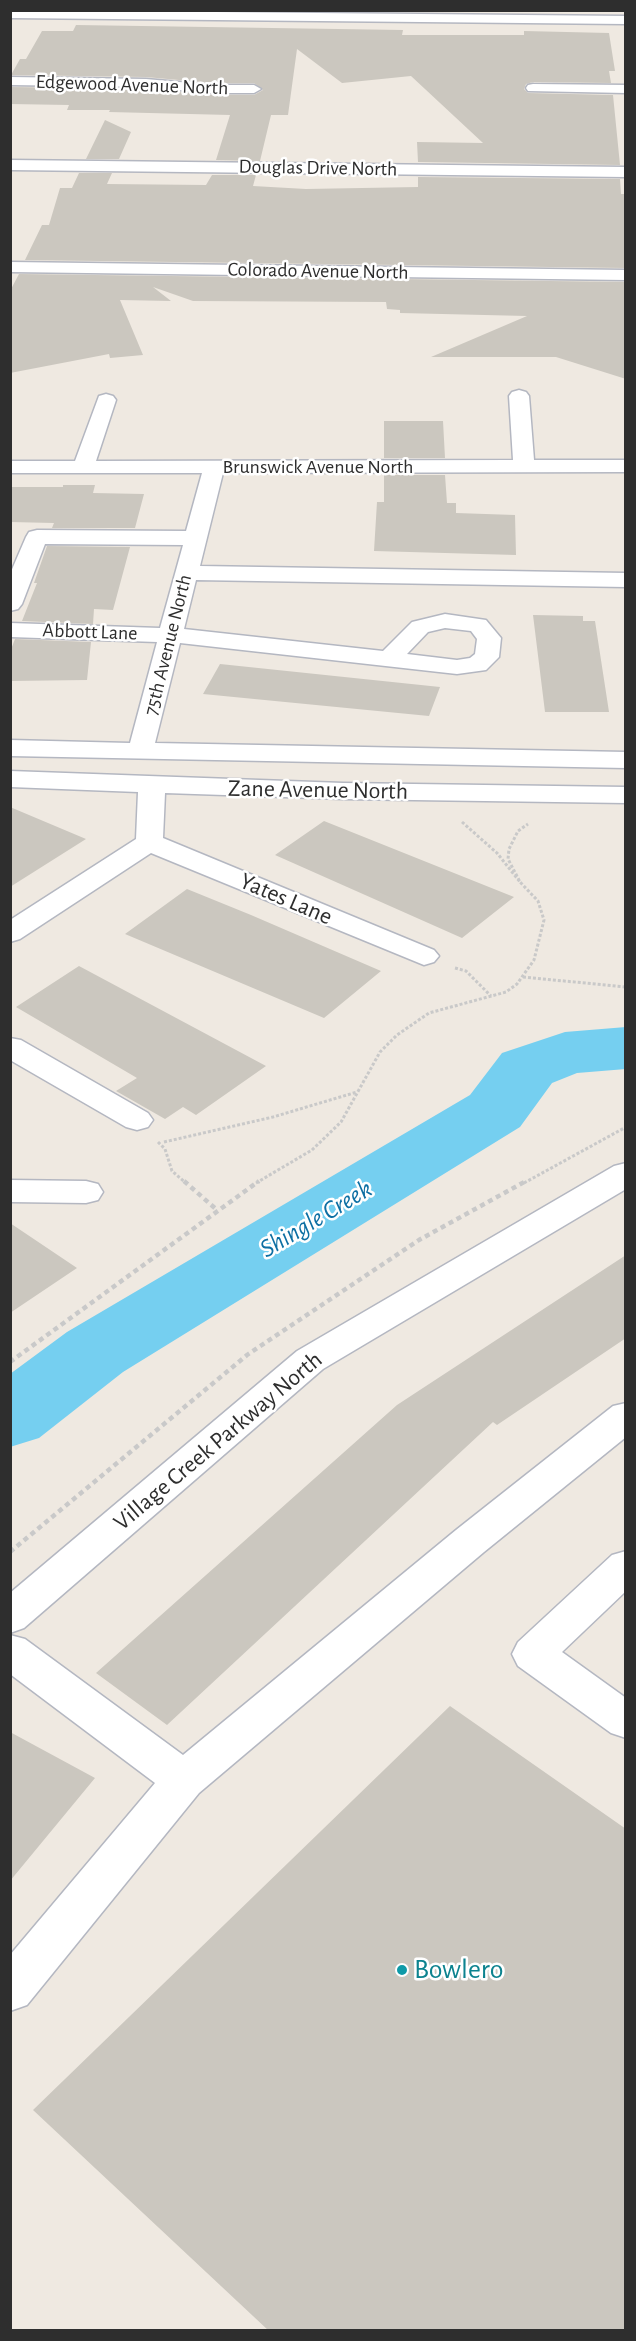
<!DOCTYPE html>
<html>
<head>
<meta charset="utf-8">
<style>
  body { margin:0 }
  #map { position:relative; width:636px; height:2341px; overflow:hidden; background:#efe9e1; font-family:"Alegreya Sans",sans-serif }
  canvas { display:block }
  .frame { position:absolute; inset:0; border:12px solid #2e2e2e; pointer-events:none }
</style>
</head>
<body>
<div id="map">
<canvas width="636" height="2341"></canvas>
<div class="frame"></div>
</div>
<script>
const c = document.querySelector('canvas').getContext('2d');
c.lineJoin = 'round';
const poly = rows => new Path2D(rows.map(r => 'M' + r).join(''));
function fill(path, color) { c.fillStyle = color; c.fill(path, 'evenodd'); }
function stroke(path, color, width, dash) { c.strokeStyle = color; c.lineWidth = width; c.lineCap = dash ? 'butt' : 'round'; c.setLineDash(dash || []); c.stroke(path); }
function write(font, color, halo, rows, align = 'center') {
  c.font = font + ' "Alegreya Sans",sans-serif'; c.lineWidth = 5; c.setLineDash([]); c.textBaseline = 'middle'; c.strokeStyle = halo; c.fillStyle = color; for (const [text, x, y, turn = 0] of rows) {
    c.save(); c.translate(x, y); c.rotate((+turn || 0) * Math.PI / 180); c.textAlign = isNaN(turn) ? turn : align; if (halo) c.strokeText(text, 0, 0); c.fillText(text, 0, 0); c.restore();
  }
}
fill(poly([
  [626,1027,626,1069,577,1073,552,1083,520,1127,123,1372,39,1438,10,1447,10,1374,67,1332,470,1095,502,1053,565,1032,626,1027]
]), '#75cff0');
fill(poly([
  [76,25,403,30,402,35,524,35,524,31,609,33,615,71,609,71,611,83,533,82,526,84,524,89,528,93,613,95,620,165,418,162,417,142,483,143,411,76,342,83,297,49,288,115,271,115,260,161,216,160,230,115,109,112,110,110,67,110,69,105,10,104,10,87,146,89,212,95,254,95,263,90,254,83,212,83,146,77,11,75,20,59,26,59,42,31,73,31],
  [105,120,131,132,119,159,86,159],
  [79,173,112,173,107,184,206,185,212,175,256,175,253,186,306,189,418,187,418,177,620,179,621,194,626,194,626,268,25,260,42,225,49,225,60,188,72,188],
  [19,274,626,282,626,379,556,357,431,357,527,316,400,313,400,310,387,309,386,302,193,301,153,287,171,301,120,300,143,355,110,358,109,354,10,373,10,291],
  [384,421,443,421,445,458,384,458],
  [384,475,445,475,447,503,456,503,456,513,515,515,516,555,374,551,377,502,384,502],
  [63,485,95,485,93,493,144,494,135,528,52,528,54,523,10,522,10,487,63,487],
  [47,546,130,547,113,610,94,609,93,624,22,621,37,583,34,583],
  [533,615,583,616,583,621,595,621,609,712,545,712],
  [15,639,91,642,87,680,10,681,10,652],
  [220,664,440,687,429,716,203,694],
  [10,807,86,839,10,887],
  [324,821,514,897,462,938,275,855],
  [187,889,251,915,381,971,324,1018,125,934],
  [79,966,266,1066,196,1115,183,1107,165,1119,116,1091,137,1078,16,1007],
  [10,1223,77,1268,10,1313],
  [626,1255,626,1338,497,1425,493,1422,167,1725,96,1673,397,1405],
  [450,1706,626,1829,626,2331,269,2331,33,2110],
  [10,1732,95,1778,10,1881]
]), '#cbc7bf');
const minor = poly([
  [10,10,626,16,626,24,10,18,10,10],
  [10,77,146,79,212,85,254,85,261,89,254,93,212,93,146,87,10,85,10,77],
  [533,84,626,85,626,93,528,91,526,88,528,85,533,84],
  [10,160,626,167,626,177,10,170,10,160],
  [10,262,626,270,626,280,10,272,10,262],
  [519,390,526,392,529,396,534,460,626,460,626,472,223,473,200,566,626,573,626,587,196,580,184,629,383,651,412,622,445,614,486,620,501,638,499,657,486,670,457,674,180,643,155,743,626,752,626,768,10,756,10,740,130,743,157,642,10,637,10,623,160,628,183,545,45,544,22,604,18,609,10,611,10,574,26,537,29,532,37,530,186,531,202,473,10,473,10,461,75,461,99,396,106,394,113,396,116,400,96,461,513,460,509,396,512,392,519,390],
  [445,628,471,631,477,639,475,654,470,658,457,660,407,654,428,632,445,628],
  [10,771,343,783,626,787,626,803,343,799,165,793,163,838,434,950,439,956,434,962,424,965,151,853,20,939,10,942,10,920,136,839,138,792,10,787,10,771],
  [10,1038,21,1040,148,1113,153,1120,148,1127,137,1130,126,1127,10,1060,10,1038],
  [626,1163,626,1189,323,1369,24,1628,10,1633,10,1593,297,1351,614,1166,626,1163],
  [10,1180,86,1181,98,1184,103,1192,98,1200,86,1203,10,1202,10,1180],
  [626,1403,626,1437,484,1552,199,1793,27,2005,10,2011,10,1955,155,1783,10,1674,10,1635,25,1639,183,1755,456,1530,613,1406,626,1403],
  [626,1551,626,1591,562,1652,626,1698,626,1738,611,1733,518,1666,512,1654,518,1642,612,1555,626,1551]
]);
stroke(minor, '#b4b7c1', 3);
stroke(poly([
  [462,822,497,853,520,882,508,859,509,849,518,831,528,824],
  [455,968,466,971,491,996],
  [523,977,626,987],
  [158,1142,165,1149,172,1171,186,1183],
  [164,1142,273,1117,357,1092],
  [256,1183,312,1150,341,1122,380,1052,397,1035,429,1013,506,992,517,984,534,960,544,920,538,901,520,882],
  [524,1183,626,1127]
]), '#c9c9c9', 3, [3, 2]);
stroke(poly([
  [184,1181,217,1210],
  [10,1362,259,1181],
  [10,1552,247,1355,419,1240,526,1181]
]), '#c9c9c9', 4.5, [5, 4]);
fill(minor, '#fff');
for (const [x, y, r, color] of [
  [402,1970,6,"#0f9aa8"]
]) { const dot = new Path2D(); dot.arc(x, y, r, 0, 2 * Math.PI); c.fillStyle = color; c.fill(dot); stroke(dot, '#fff', 2); }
write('20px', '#2e2e2e', '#fff', [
  ["Edgewood Avenue North",132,85,2],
  ["Douglas Drive North",318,168,1],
  ["Colorado Avenue North",318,271,1],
  ["Brunswick Avenue North",318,467],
  ["Abbott Lane",90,632,2],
  ["75th Avenue North",168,645,-76]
]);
write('24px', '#2e2e2e', '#fff', [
  ["Zane Avenue North",318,790,1],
  ["Yates Lane",286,899,23],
  ["Village Creek Parkway North",218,1441,-40]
]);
write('italic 26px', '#0d6fa3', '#fff', [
  ["Shingle Creek",316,1219,-31]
]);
write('28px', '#0d838f', '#fff', [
  ["Bowlero",414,1970]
], 'left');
</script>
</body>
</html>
